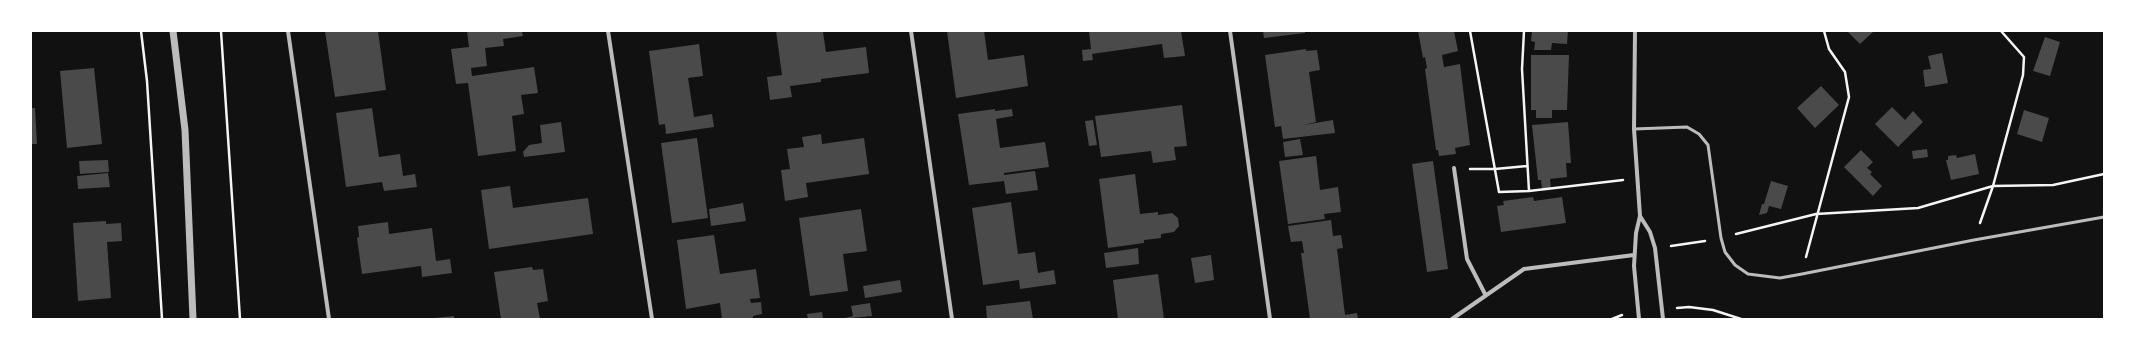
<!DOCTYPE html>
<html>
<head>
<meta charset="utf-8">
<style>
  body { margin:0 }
  #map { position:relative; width:2135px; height:350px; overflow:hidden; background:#111; font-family:Ubuntu,sans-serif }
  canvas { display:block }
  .frame { position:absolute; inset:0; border:32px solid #fff; pointer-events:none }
</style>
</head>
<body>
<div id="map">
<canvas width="2135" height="350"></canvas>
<div class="frame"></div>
</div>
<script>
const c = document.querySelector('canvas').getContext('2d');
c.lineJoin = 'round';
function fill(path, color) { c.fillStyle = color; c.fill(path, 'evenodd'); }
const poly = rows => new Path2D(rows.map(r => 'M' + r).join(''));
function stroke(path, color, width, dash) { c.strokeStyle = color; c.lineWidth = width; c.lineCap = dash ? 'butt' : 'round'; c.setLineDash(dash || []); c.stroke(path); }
fill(poly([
  [325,31,378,31,386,90,335,97],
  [467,31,522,31,523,36,503,39,504,46,485,48,487,66,471,68,472,76,534,67,538,93,521,95,524,114,512,116,516,151,478,156,468,83,456,84,451,49,469,47],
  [776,31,823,32,826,52,866,47,869,73,821,79,821,82,790,86,792,97,770,100,767,77,782,75],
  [947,31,984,31,988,60,1024,55,1028,86,956,98],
  [1089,31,1181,31,1185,56,1164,58,1162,44,1092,54,1093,60,1083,61,1082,50,1091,49],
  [1263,31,1305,31,1305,33,1264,38],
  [1418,31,1454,31,1458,51,1442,55,1444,67,1460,64,1470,145,1455,148,1456,154,1439,156,1438,150,1436,150,1425,69,1427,68,1425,57,1423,58],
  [1532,31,1568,31,1567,44,1552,43,1551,50,1534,50,1535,42,1531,41],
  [1847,31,1874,31,1860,44],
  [2045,37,2060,42,2050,76,2033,71],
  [699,44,703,76,688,78,694,117,712,114,714,127,666,134,665,124,659,125,649,51],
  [1306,49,1306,51,1317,50,1320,70,1309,72,1316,122,1304,125,1333,120,1335,133,1283,139,1281,126,1275,127,1265,55],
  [1942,53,1948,83,1925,87,1923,70,1931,69,1928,56],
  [1531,55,1569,55,1567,110,1552,110,1552,118,1536,118,1536,110,1531,110],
  [94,68,102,144,67,148,60,71],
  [1821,86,1839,105,1815,128,1797,108],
  [1182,105,1187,146,1174,147,1176,160,1153,163,1151,151,1101,157,1095,116],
  [1892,107,1905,120,1913,111,1923,122,1898,147,1875,124],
  [31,108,35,108,37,144,31,144],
  [372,108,379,157,400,154,403,176,415,174,417,187,384,191,382,182,346,187,336,113],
  [995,109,995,111,1012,109,1013,116,996,119,1000,148,1045,142,1049,167,1004,173,1004,175,1035,171,1038,190,1006,194,1004,181,969,185,958,114],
  [2024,110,2049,118,2042,142,2017,134],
  [1093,120,1097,145,1089,146,1085,121],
  [561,122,565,152,524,157,523,152,529,145,542,143,540,125],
  [1568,122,1571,163,1566,163,1567,177,1550,179,1551,188,1542,189,1541,180,1538,180,1532,125],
  [821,134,822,144,864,138,869,174,806,183,808,197,785,201,781,170,790,169,787,149,804,147,802,137],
  [697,138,708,218,672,223,661,143],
  [1300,139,1303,155,1285,157,1283,142],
  [1927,149,1928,157,1913,159,1912,151],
  [1861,150,1873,162,1867,168,1872,172,1870,174,1882,186,1873,196,1844,167],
  [1975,154,1979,174,1951,180,1946,160,1948,160,1948,156,1956,155,1957,158],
  [1316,156,1320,190,1338,187,1341,212,1324,214,1325,219,1288,224,1279,161],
  [108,160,109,172,80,174,79,161],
  [1433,161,1448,269,1427,272,1412,164],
  [108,173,110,187,78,189,77,176],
  [1135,174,1140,214,1158,212,1158,215,1172,213,1178,218,1179,226,1174,232,1161,234,1161,238,1144,240,1144,243,1108,248,1099,179],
  [1771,181,1788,186,1781,209,1769,206,1767,213,1759,215,1762,204,1764,204],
  [510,186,513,208,588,198,593,234,489,249,481,190],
  [1533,197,1534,201,1562,197,1566,223,1501,232,1497,206,1504,205,1503,201],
  [1011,202,1018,254,1035,252,1038,273,1054,270,1056,284,1020,289,1019,280,983,285,972,208],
  [743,203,746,221,711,226,709,209],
  [861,209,867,251,843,254,848,291,810,296,799,218],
  [1331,220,1333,236,1341,235,1343,248,1337,249,1345,315,1357,313,1358,319,1310,319,1301,253,1304,253,1302,241,1291,242,1288,226],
  [106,221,106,224,121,223,122,241,107,242,111,298,78,301,73,223],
  [388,222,389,234,432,228,436,261,450,259,452,273,422,277,421,266,362,274,357,238,359,237,358,226],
  [714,235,720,274,756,269,760,298,750,299,751,303,761,302,762,314,753,316,753,319,722,319,720,303,686,309,677,240],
  [1138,248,1139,264,1106,268,1104,253],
  [1211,255,1214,280,1195,283,1191,258],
  [532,267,533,270,543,269,548,301,537,303,540,319,501,319,494,272],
  [1158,274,1164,319,1118,319,1113,280],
  [900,280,902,292,865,298,863,286],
  [1030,301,1033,319,987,319,986,306],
  [870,303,872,316,841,319,853,316,851,306],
  [822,312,823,319,808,319,807,314],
  [454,316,454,319,434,319,434,318]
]), '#4a4a4a');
stroke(poly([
  [141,31,147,81,162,319],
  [221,31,240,319],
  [1470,31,1499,192,1529,191,1623,180],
  [1524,31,1522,69,1529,191],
  [1470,169,1495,169,1527,166],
  [1980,223,1993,186,2023,75,2024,57,2001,31],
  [1736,234,1816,214,1918,208,1993,186,2053,185,2104,174],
  [1671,246,1705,241],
  [1806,257,1849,97,1845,72,1829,49,1824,31],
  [1677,308,1689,307,1713,310,1741,319],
  [1612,319,1622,315]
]), '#f5f5f5', 2.5);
stroke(poly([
  [1634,129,1687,127,1699,134,1708,145,1721,238,1725,252,1735,265,1748,274,1780,278,1802,274,1974,240,2104,217]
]), '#bcbcbc', 3);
stroke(poly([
  [288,31,329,319],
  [608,31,652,319],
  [911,31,952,319],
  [1230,31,1270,319],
  [1635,31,1634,129,1640,216,1636,233,1634,266,1639,319],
  [1454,168,1467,259,1485,294],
  [1640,216,1650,232,1655,248,1663,319],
  [1452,319,1524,269,1634,255]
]), '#bcbcbc', 4);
stroke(poly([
  [173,31,185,130,193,319]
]), '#bcbcbc', 7);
</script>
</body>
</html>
